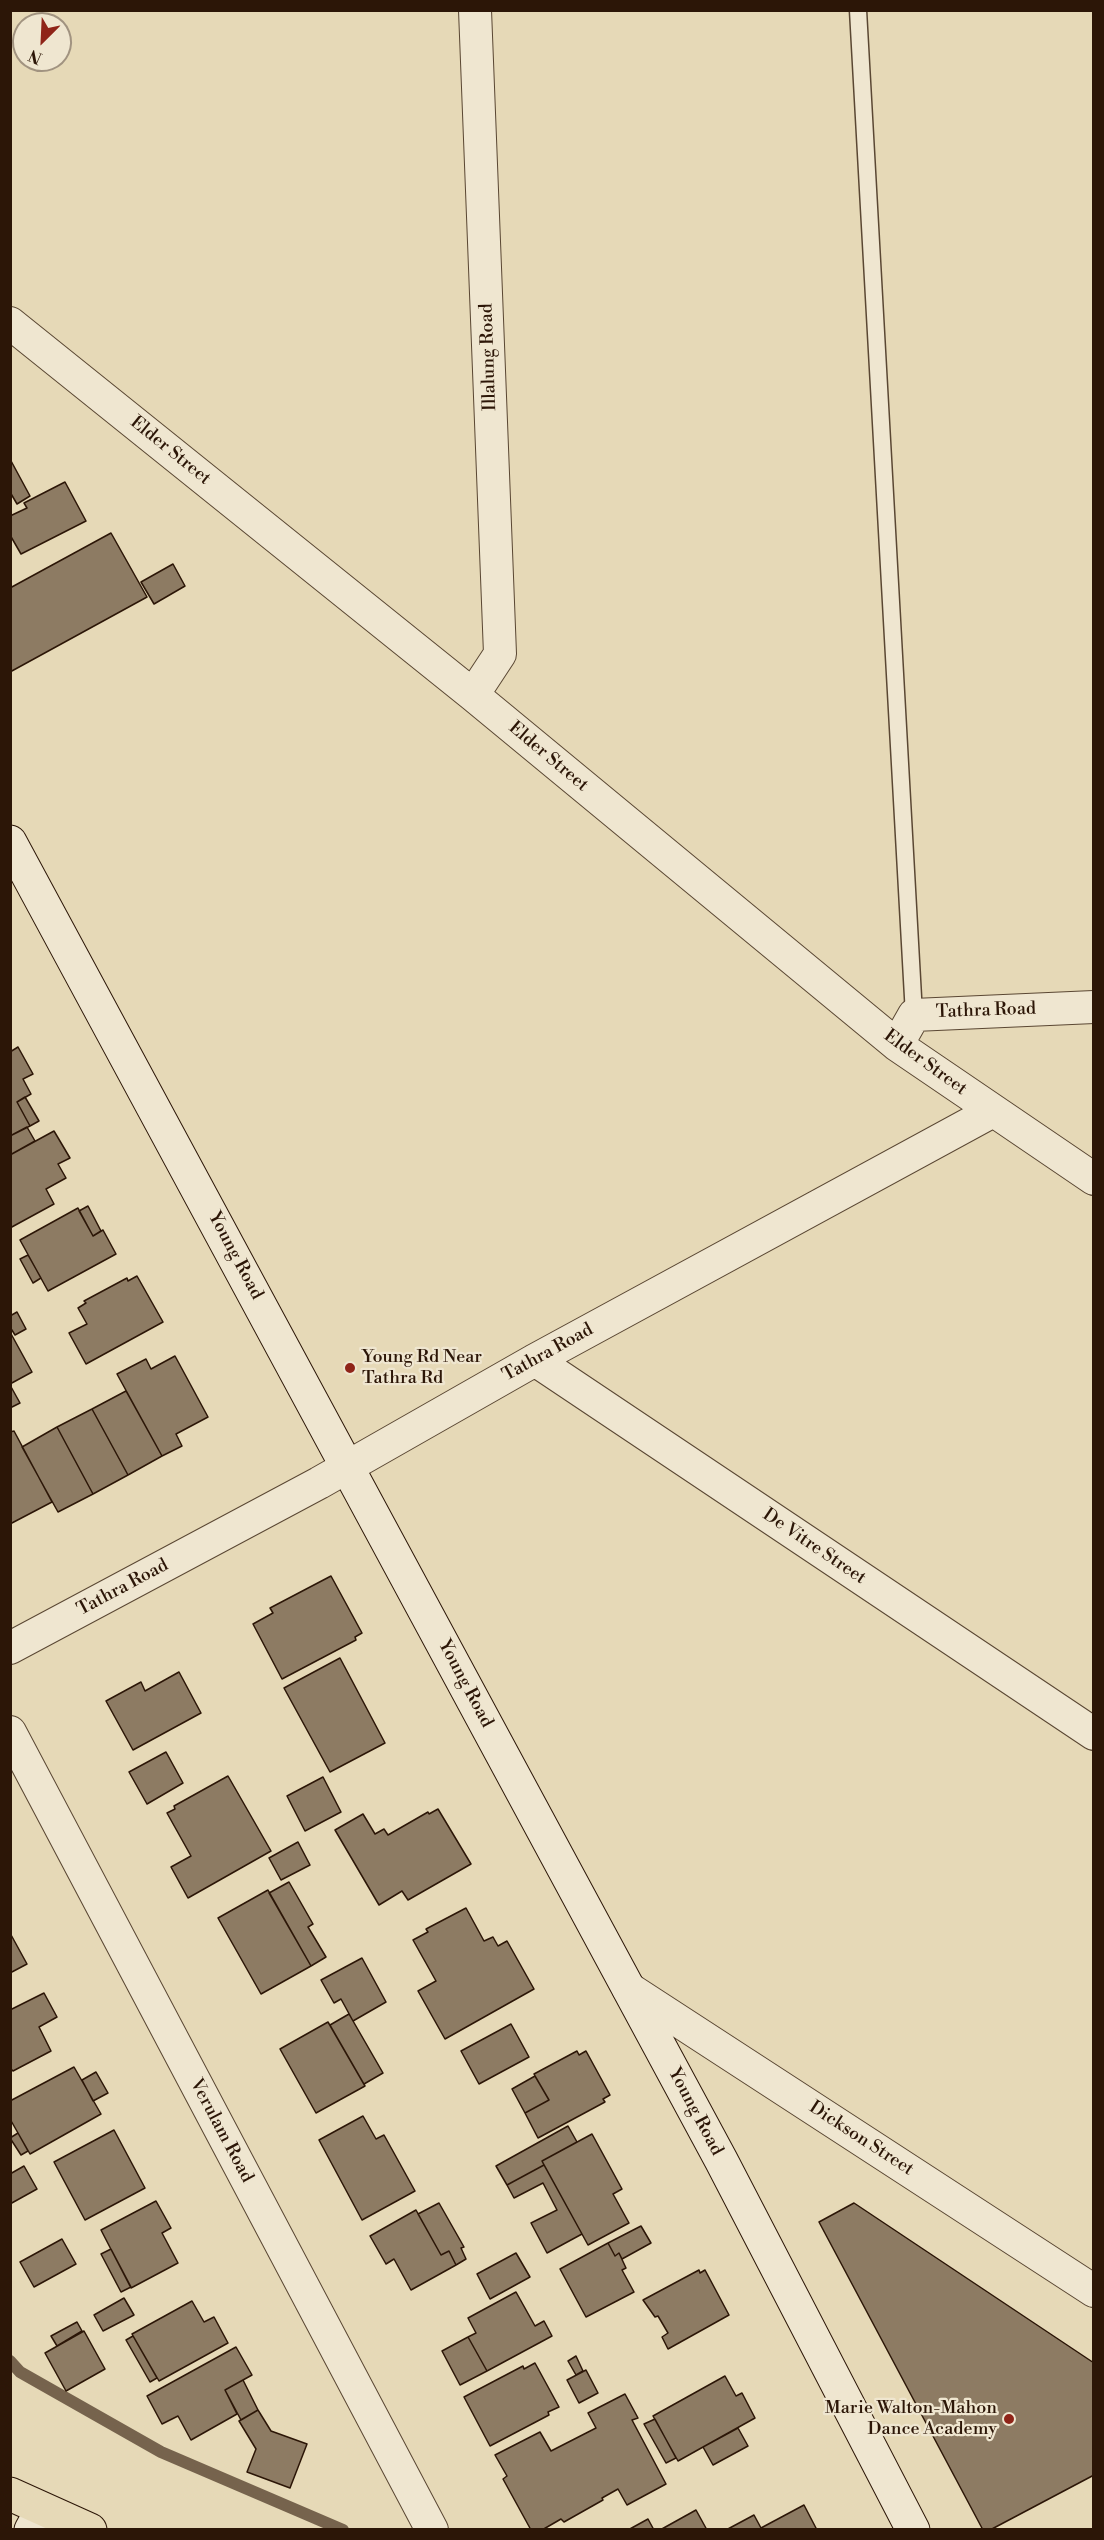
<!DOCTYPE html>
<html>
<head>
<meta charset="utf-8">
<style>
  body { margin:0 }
  #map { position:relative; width:1104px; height:2540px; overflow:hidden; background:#e6d9b7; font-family:"Libre Bodoni",serif }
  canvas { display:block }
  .frame { position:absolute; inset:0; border:12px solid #2c1607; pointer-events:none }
  .north { position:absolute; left:12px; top:12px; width:60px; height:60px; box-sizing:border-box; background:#efe6d0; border:2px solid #a19380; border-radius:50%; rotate:204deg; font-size:16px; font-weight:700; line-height:24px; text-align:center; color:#2c1607 }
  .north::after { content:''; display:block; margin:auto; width:21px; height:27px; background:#8f2418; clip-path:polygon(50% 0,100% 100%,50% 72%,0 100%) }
</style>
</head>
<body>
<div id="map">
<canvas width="1104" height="2540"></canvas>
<div class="frame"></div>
<div class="north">N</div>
</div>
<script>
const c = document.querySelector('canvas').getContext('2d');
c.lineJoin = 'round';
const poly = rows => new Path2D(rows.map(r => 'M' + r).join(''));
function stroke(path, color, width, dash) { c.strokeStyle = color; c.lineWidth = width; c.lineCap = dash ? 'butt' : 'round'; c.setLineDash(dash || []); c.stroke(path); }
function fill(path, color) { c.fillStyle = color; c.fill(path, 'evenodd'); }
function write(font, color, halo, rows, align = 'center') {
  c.font = font + ' "Libre Bodoni",serif'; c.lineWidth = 4.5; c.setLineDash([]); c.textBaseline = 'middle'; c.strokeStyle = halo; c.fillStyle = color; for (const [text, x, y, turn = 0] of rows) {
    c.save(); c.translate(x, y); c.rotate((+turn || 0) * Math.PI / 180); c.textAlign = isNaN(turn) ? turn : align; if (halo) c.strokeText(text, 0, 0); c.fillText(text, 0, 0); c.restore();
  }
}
stroke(poly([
  [10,2361,20,2372,161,2452,343,2530]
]), '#76634d', 12);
const building = poly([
  [10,459,30,496,17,504,10,492,10,459],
  [65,482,86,521,21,554,10,535,10,516,27,508,24,503,65,482],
  [111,533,147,597,10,672,10,588,111,533],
  [173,564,185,586,154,604,141,582,173,564],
  [18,1047,33,1074,23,1079,31,1094,17,1102,30,1126,10,1136,10,1052,18,1047],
  [25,1097,39,1121,30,1126,17,1102,25,1097],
  [27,1127,35,1141,10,1155,10,1136,27,1127],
  [54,1131,70,1158,58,1164,66,1178,46,1189,54,1204,10,1228,10,1155,54,1131],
  [88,1206,101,1231,93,1236,79,1211,88,1206],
  [78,1208,93,1236,103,1230,116,1254,48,1291,20,1240,78,1208],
  [28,1255,41,1278,33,1283,20,1259,28,1255],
  [137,1276,163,1322,86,1364,69,1333,87,1324,78,1308,86,1303,84,1301,127,1278,128,1281,137,1276],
  [17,1312,26,1329,15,1335,10,1327,10,1316,17,1312],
  [10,1332,32,1372,10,1384,10,1332],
  [175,1356,208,1417,176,1434,182,1446,162,1456,117,1374,146,1359,151,1369,175,1356],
  [10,1385,20,1403,10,1408,10,1385],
  [126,1391,162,1456,128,1475,92,1409,126,1391],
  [92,1409,128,1475,93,1494,57,1427,92,1409],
  [57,1427,93,1494,58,1512,22,1447,57,1427],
  [14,1431,52,1502,10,1524,10,1432,14,1431],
  [331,1576,362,1633,355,1637,356,1640,282,1679,253,1624,273,1613,270,1608,331,1576],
  [340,1658,385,1743,330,1772,284,1688,340,1658],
  [179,1672,201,1713,133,1750,106,1701,141,1682,145,1691,179,1672],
  [166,1752,183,1783,147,1804,129,1772,166,1752],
  [228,1776,271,1851,188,1898,171,1867,191,1856,167,1813,175,1809,174,1806,228,1776],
  [323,1777,341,1812,305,1831,287,1796,323,1777],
  [438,1809,471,1864,408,1900,402,1891,379,1905,335,1830,363,1814,375,1834,384,1829,388,1835,428,1812,429,1814,438,1809],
  [298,1842,310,1865,281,1880,269,1858,298,1842],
  [289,1882,313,1924,308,1927,326,1957,311,1966,269,1893,289,1882],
  [268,1890,311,1966,261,1994,218,1918,268,1890],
  [466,1908,484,1941,493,1937,498,1946,507,1941,534,1989,445,2039,418,1991,436,1981,413,1940,428,1932,426,1929,466,1908],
  [10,1933,27,1964,10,1973,10,1933],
  [362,1958,386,2002,353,2021,341,1999,334,2003,321,1980,362,1958],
  [44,1993,57,2017,39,2027,51,2051,13,2071,10,2068,10,2010,44,1993],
  [349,2014,383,2073,364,2084,330,2025,349,2014],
  [328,2022,365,2086,316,2113,280,2049,328,2022],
  [511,2024,529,2057,479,2084,461,2051,511,2024],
  [577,2051,579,2055,586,2051,610,2095,603,2099,605,2102,538,2138,525,2113,549,2100,534,2074,577,2051],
  [74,2067,101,2114,30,2154,10,2119,10,2101,74,2067],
  [96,2072,108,2093,93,2101,82,2080,96,2072],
  [535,2076,549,2100,525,2113,512,2089,535,2076],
  [363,2116,376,2139,384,2135,415,2191,362,2220,319,2140,363,2116],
  [568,2126,577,2142,542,2161,544,2165,507,2185,496,2166,568,2126],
  [114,2130,145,2188,85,2220,54,2162,114,2130],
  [18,2133,28,2151,21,2155,10,2138,18,2133],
  [592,2134,622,2189,613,2194,629,2223,588,2245,542,2161,592,2134],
  [544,2165,582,2234,547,2253,531,2223,557,2210,543,2183,514,2198,507,2185,544,2165],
  [24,2166,37,2189,10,2204,10,2174,24,2166],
  [156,2201,171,2228,162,2233,178,2263,131,2288,101,2230,156,2201],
  [439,2203,464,2247,461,2248,466,2259,456,2265,449,2251,441,2255,418,2214,439,2203],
  [854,2203,1094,2363,1094,2475,990,2530,983,2530,819,2222,854,2203],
  [416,2210,441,2255,449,2251,456,2265,411,2290,394,2259,386,2264,370,2236,416,2210],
  [641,2226,651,2243,622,2259,619,2253,615,2256,608,2243,641,2226],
  [62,2239,76,2264,34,2287,20,2262,62,2239],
  [608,2243,615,2256,619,2253,626,2268,622,2270,634,2292,586,2317,560,2269,608,2243],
  [111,2249,131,2287,121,2292,101,2254,111,2249],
  [516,2253,530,2277,490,2299,477,2274,516,2253],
  [699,2270,700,2273,705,2270,729,2315,668,2349,662,2337,668,2333,658,2316,655,2317,643,2300,699,2270],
  [516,2292,535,2326,544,2321,552,2336,487,2371,468,2337,476,2333,468,2318,516,2292],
  [124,2298,134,2315,103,2331,94,2315,124,2298],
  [192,2301,204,2322,214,2317,228,2343,159,2381,132,2334,192,2301],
  [77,2322,82,2331,57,2346,51,2336,77,2322],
  [84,2331,105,2369,66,2391,45,2353,84,2331],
  [133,2336,157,2378,150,2382,126,2340,133,2336],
  [468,2337,487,2371,460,2385,442,2351,468,2337],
  [236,2347,252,2375,225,2390,237,2414,191,2440,178,2416,162,2424,147,2396,236,2347],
  [576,2356,583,2371,576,2375,568,2361,576,2356],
  [535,2363,559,2407,548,2412,549,2415,490,2446,464,2397,523,2366,524,2369,535,2363],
  [586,2370,598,2393,579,2403,567,2380,586,2370],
  [725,2376,736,2396,742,2393,755,2418,678,2461,653,2416,725,2376],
  [243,2380,258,2410,241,2420,225,2390,243,2380],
  [625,2394,638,2418,632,2420,666,2484,627,2505,618,2489,602,2498,603,2500,564,2522,561,2519,542,2530,531,2530,503,2479,507,2476,495,2455,540,2432,551,2451,596,2428,588,2413,625,2394],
  [258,2410,271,2431,307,2444,290,2488,247,2472,256,2449,239,2421,258,2410],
  [655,2419,676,2458,666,2463,644,2424,655,2419],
  [738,2428,748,2446,713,2465,703,2447,738,2428],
  [804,2505,817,2530,726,2530,754,2515,761,2528,804,2505],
  [696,2510,707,2530,660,2530,696,2510],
  [648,2519,654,2530,628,2530,648,2519]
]);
fill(building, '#8d7b63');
stroke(building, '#2c1607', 1.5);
const lane = poly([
  [858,10,914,1015]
]);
const street = poly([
  [10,323,473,695,897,1045,1094,1179],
  [473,695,500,654,475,10],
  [897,1045,914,1015,1094,1007],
  [535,1360,1094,1734],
  [10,1648,319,1483,535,1360,993,1111],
  [10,1732,432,2530],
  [628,1988,1094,2291]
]);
const secondary = poly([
  [10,842,721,2160,913,2530],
  [31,2530,42,2510]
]);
const highway = poly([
  [10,2494,90,2530]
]);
stroke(lane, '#5a4733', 19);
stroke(street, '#5a4733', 34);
stroke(secondary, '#2c1607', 35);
stroke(highway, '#2c1607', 35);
stroke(lane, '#efe6d0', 16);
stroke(street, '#efe6d0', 32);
stroke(secondary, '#efe6d0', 33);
stroke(highway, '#e6d9b7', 33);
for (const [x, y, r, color] of [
  [350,1368,6,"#8f2418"],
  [1009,2419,6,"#8f2418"]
]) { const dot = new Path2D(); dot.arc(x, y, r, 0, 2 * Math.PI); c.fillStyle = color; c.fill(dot); stroke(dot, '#efe6d0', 2); }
write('18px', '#2c1607', '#efe6d0', [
  ["Illalung Road",489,357,-92],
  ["Elder Street",170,451,39],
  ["Elder Street",548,757,40],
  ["Tathra Road",986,1011,-2],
  ["Elder Street",925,1063,36],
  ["Young Road",235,1256,62],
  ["Tathra Road",548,1353,-29],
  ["De Vitre Street",814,1547,34],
  ["Tathra Road",123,1588,-28],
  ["Young Road",465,1684,62],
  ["Young Road",695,2112,62],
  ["Verulam Road",221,2131,62],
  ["Dickson Street",861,2139,33]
]);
write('18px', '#2c1607', '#efe6d0', [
  ["Young Rd Near",362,1358],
  ["Tathra Rd",362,1379],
  ["Marie Walton-Mahon",997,2409,"right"],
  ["Dance Academy",997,2430,"right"]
], 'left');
</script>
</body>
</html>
